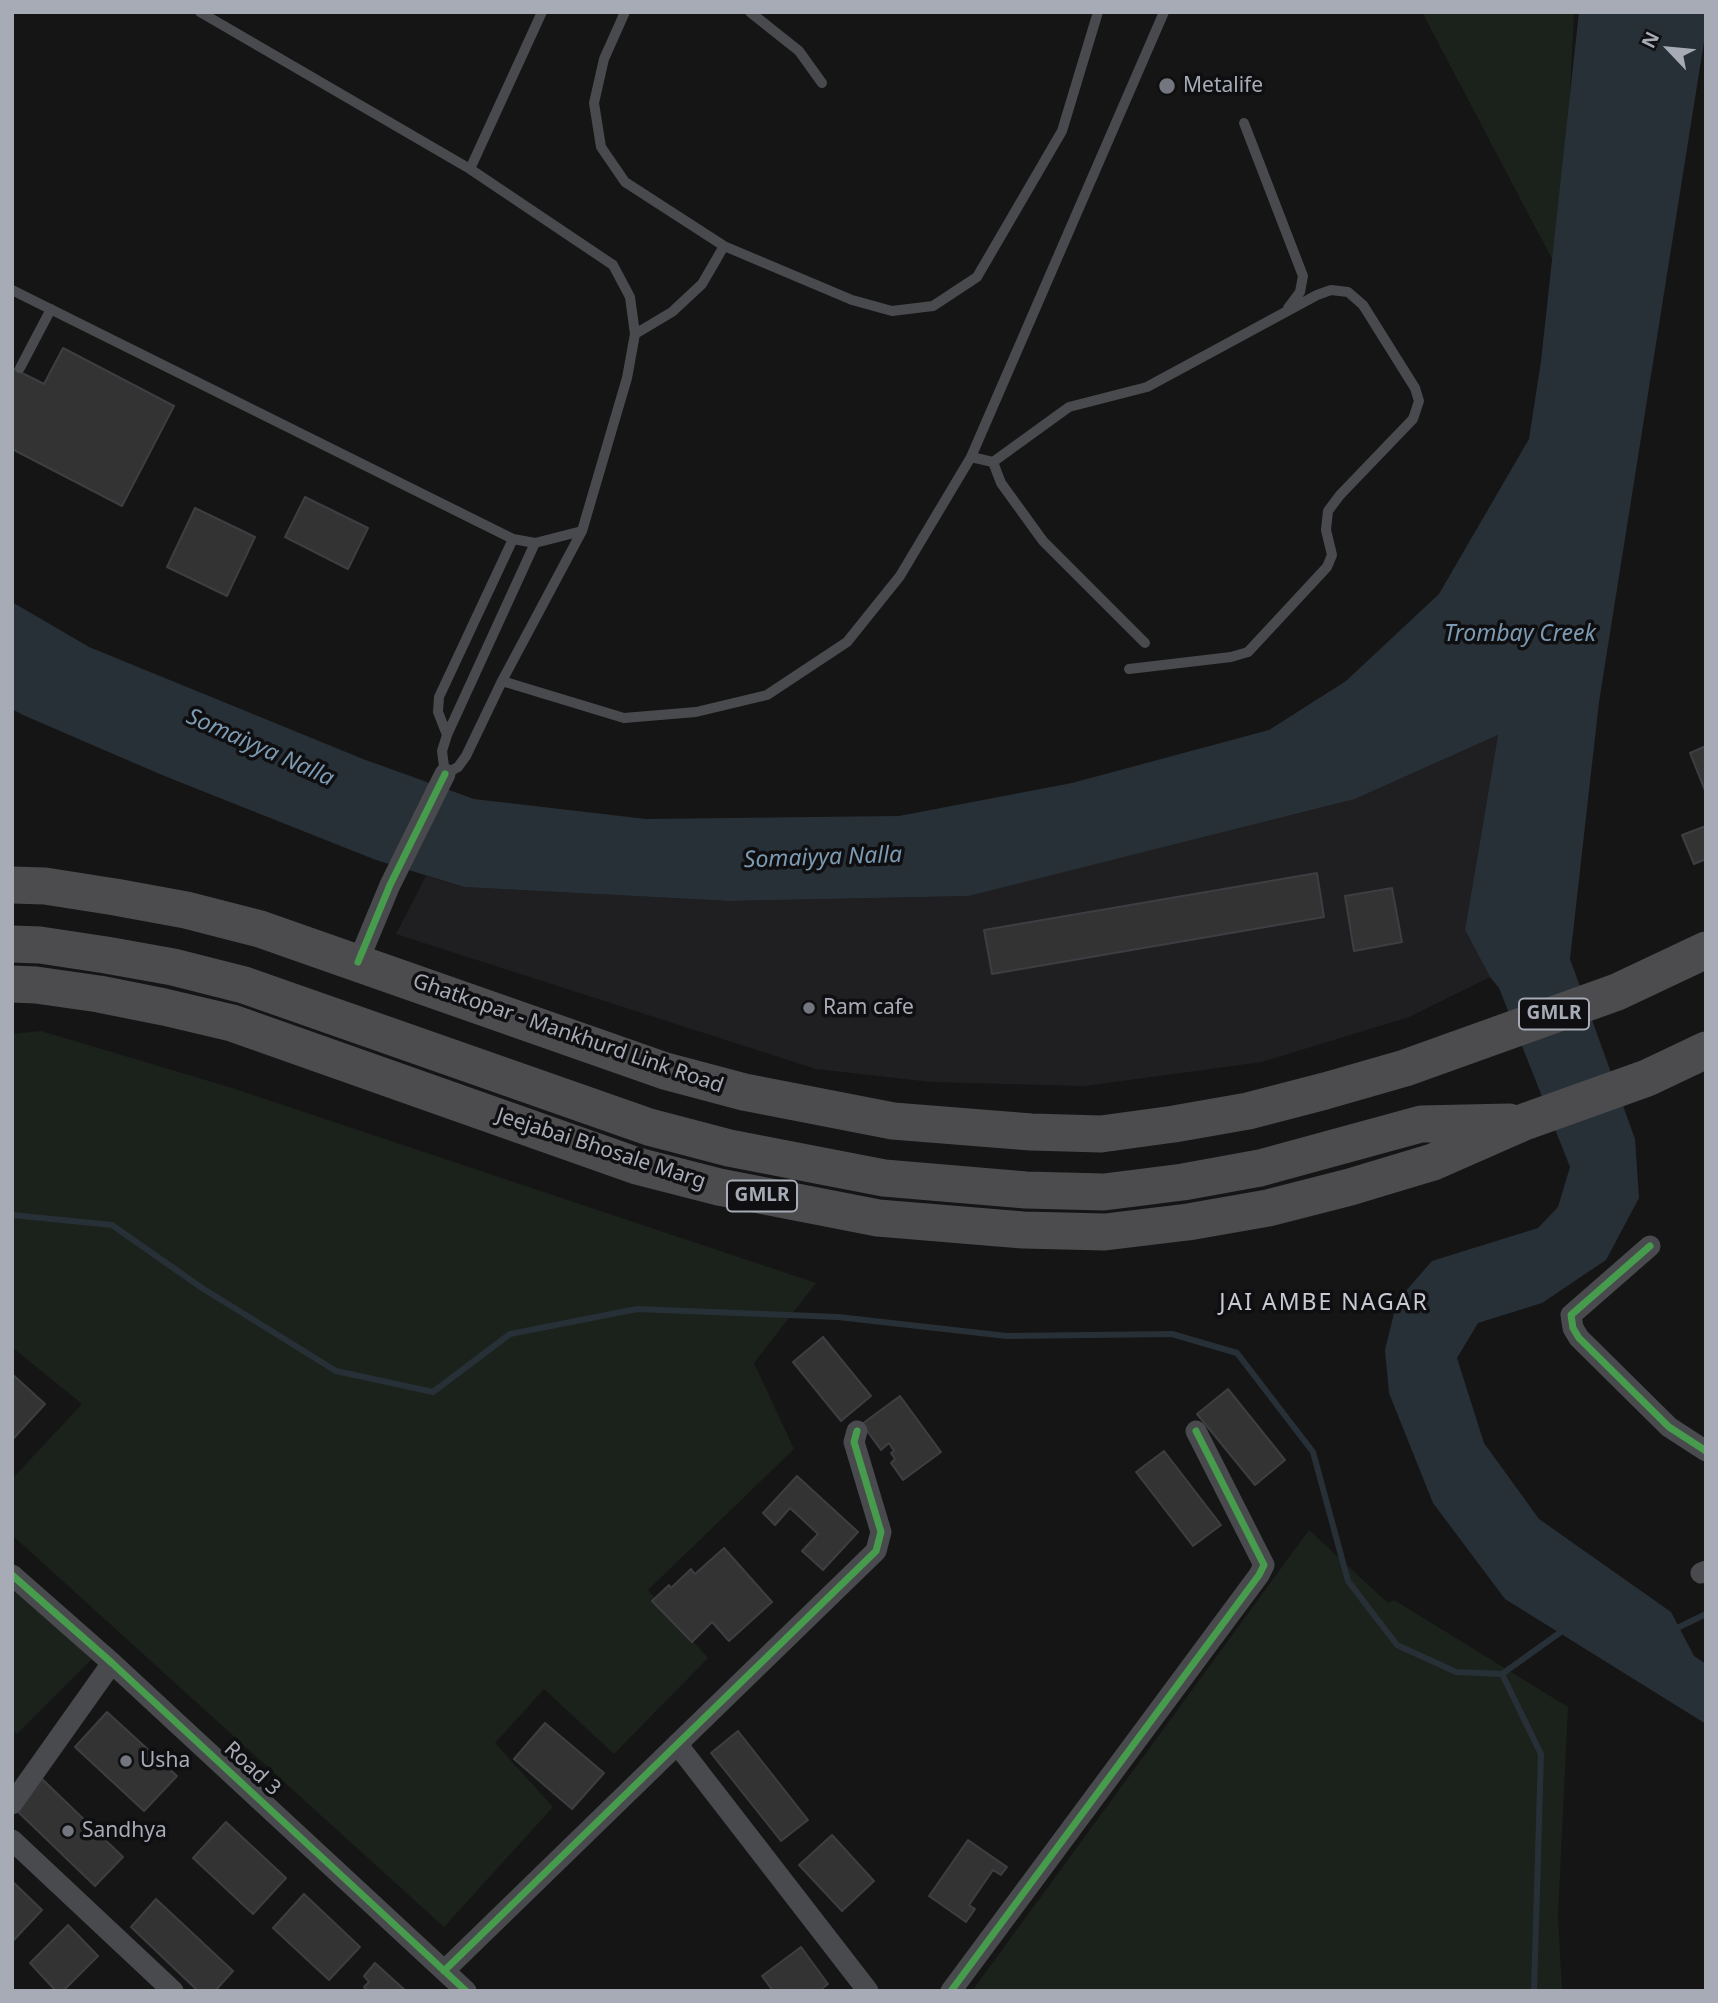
<!DOCTYPE html>
<html>
<head>
<meta charset="utf-8">
<style>
  body { margin:0 }
  #map { position:relative; width:1718px; height:2003px; overflow:hidden; background:#151515; font-family:"Noto Sans",sans-serif }
  canvas { display:block }
  .frame { position:absolute; inset:0; border:14px solid #a6abb6; pointer-events:none }
  .north { position:absolute; left:1634px; top:14px; width:70px; height:70px; -webkit-text-stroke:5px #0f0f11; paint-order:stroke; rotate:296deg; font-size:19px; font-weight:700; line-height:28px; text-align:center; color:#a6abb6 }
  .north::after { content:''; display:block; margin:auto; width:24px; height:32px; background:#a6abb6; clip-path:polygon(50% 0,100% 100%,50% 72%,0 100%) }
</style>
</head>
<body>
<div id="map">
<canvas width="1718" height="2003"></canvas>
<div class="frame"></div>
<div class="north">N</div>
</div>
<script>
const c = document.querySelector('canvas').getContext('2d');
c.lineJoin = 'round';
function fill(path, color) { c.fillStyle = color; c.fill(path, 'evenodd'); }
const poly = rows => new Path2D(rows.map(r => 'M' + r).join(''));
function stroke(path, color, width, dash) { c.strokeStyle = color; c.lineWidth = width; c.lineCap = dash ? 'butt' : 'round'; c.setLineDash(dash || []); c.stroke(path); }
function write(font, color, halo, rows, align = 'center') {
  c.font = font + ' "Noto Sans",sans-serif'; c.lineWidth = 7; c.setLineDash([]); c.textBaseline = 'middle'; c.strokeStyle = halo; c.fillStyle = color; for (const [text, x, y, turn = 0] of rows) {
    c.save(); c.translate(x, y); c.rotate((+turn || 0) * Math.PI / 180); c.textAlign = isNaN(turn) ? turn : align; if (halo) c.strokeText(text, 0, 0); c.fillText(text, 0, 0); c.restore();
  }
}
fill(poly([
  [1498,735,1465,930,1490,977,1409,1017,1262,1062,1085,1086,931,1082,816,1069,396,934,426,876,464,887,729,901,969,896,1355,799]
]), '#1f1f21');
fill(poly([
  [1422,12,1574,12,1561,276],
  [41,1031,232,1088,816,1283,754,1363,794,1449,648,1590,708,1658,614,1754,544,1689,495,1743,553,1807,444,1927,12,1535,12,1479,82,1404,12,1347,12,1034],
  [1309,1530,1388,1603,1394,1600,1568,1707,1558,1915,1562,1991,972,1991],
  [12,1589,92,1659,17,1734,12,1729]
]), '#1b221c');
fill(poly([
  [1579,12,1706,12,1706,29,1599,702,1570,959,1635,1139,1639,1198,1606,1260,1542,1303,1478,1323,1457,1358,1484,1443,1539,1519,1671,1612,1694,1656,1706,1664,1706,1724,1505,1599,1433,1503,1389,1393,1385,1350,1397,1301,1432,1261,1538,1228,1558,1207,1570,1167,1499,988,1490,977,1465,930,1498,735,1355,799,969,896,729,901,464,887,376,860,162,775,23,715,12,709,12,602,89,647,363,759,474,799,646,819,899,816,1072,783,1269,730,1346,681,1439,594,1529,439,1541,361]
]), '#283037');
stroke(poly([
  [12,1215,112,1225,202,1288,336,1371,433,1392,510,1334,637,1309,838,1317,1007,1336,1172,1334,1237,1353,1313,1452,1348,1581,1397,1645,1456,1672,1502,1674,1565,1629],
  [1673,1630,1706,1614],
  [1502,1674,1541,1754,1534,1991]
]), '#283037', 6);
const building = poly([
  [63,348,174,406,122,506,12,449,12,368,44,384,63,348],
  [305,497,368,528,348,569,285,537,305,497],
  [195,508,255,537,227,596,167,567,195,508],
  [1706,746,1706,793,1690,753,1706,746],
  [1706,826,1706,859,1694,864,1682,835,1706,826],
  [1317,873,1324,917,992,974,984,930,1317,873],
  [1392,888,1402,942,1354,951,1345,896,1392,888],
  [823,1337,871,1396,841,1421,793,1362,823,1337],
  [12,1374,45,1404,13,1439,12,1438,12,1374],
  [1228,1389,1285,1460,1255,1485,1197,1414,1228,1389],
  [900,1396,941,1452,903,1480,891,1463,895,1459,891,1453,894,1451,889,1443,881,1450,862,1424,900,1396],
  [1164,1451,1221,1525,1193,1546,1136,1472,1164,1451],
  [797,1476,858,1532,823,1570,802,1551,818,1534,790,1508,775,1525,763,1513,797,1476],
  [724,1548,772,1602,729,1641,712,1622,692,1642,652,1601,669,1585,671,1588,691,1569,695,1574,724,1548],
  [107,1712,177,1776,144,1811,75,1747,107,1712],
  [545,1723,604,1773,572,1809,514,1759,545,1723],
  [738,1731,808,1820,781,1841,711,1753,738,1731],
  [40,1777,123,1857,95,1886,12,1806,40,1777],
  [226,1822,286,1878,253,1914,193,1858,226,1822],
  [832,1835,874,1881,842,1911,799,1865,832,1835],
  [968,1840,1007,1867,1001,1875,993,1870,969,1905,975,1909,966,1922,929,1896,968,1840],
  [12,1881,42,1910,12,1942,12,1881],
  [304,1894,360,1947,329,1980,273,1928,304,1894],
  [156,1899,233,1971,215,1991,198,1991,131,1927,156,1899],
  [68,1925,98,1956,63,1991,56,1991,30,1963,68,1925],
  [801,1947,828,1984,819,1991,773,1991,762,1976,801,1947],
  [375,1963,406,1991,368,1991,364,1987,369,1982,364,1976,375,1963]
]);
fill(building, '#333334');
stroke(building, '#3d3e41', 2);
stroke(poly([
  [200,12,470,169,613,265,630,297,635,334,627,378,582,531,502,681,466,756,458,767,445,774,442,751,447,735,535,543],
  [625,12,604,59,594,103,601,147,625,182,724,246,852,300,892,311,933,306,977,277,1062,131,1098,12],
  [750,12,799,51,822,83],
  [1244,123,1303,276,1300,292,1288,308],
  [470,169,542,12],
  [12,290,513,539,535,543,582,531],
  [635,334,672,312,702,284,724,246],
  [20,368,51,309],
  [971,457,993,462,1001,483,1043,541,1145,643],
  [993,462,1069,407,1147,387,1317,295,1331,290,1348,292,1363,305,1415,388,1419,401,1413,419,1340,495,1328,511,1326,530,1332,555,1327,567,1248,652,1231,657,1129,669],
  [502,681,624,718,696,712,767,695,847,642,900,576,971,457,1164,12],
  [447,735,438,712,439,697,513,539]
]), '#494a4e', 10);
stroke(poly([
  [358,962,390,885,445,774],
  [1650,1246,1571,1315,1573,1328,1579,1338,1669,1427,1706,1451],
  [1701,1573,1706,1571],
  [12,1575,112,1663,466,1991],
  [677,1744,868,1991],
  [12,1804,112,1663],
  [12,1840,173,1991],
  [444,1971,876,1551,881,1532,854,1442,857,1431],
  [951,1991,1259,1575,1264,1565,1196,1431]
]), '#494a4e', 21);
stroke(poly([
  [12,885,45,886,115,897,186,910,260,929,665,1071,744,1092,893,1121,1031,1132,1101,1134,1174,1124,1248,1111,1325,1091,1405,1068,1617,992,1706,950],
  [12,944,40,945,106,955,173,967,244,985,649,1127,729,1148,884,1178,1026,1190,1104,1192,1183,1182,1260,1168,1421,1124,1509,1122],
  [12,984,36,985,99,994,164,1007,232,1023,637,1166,719,1187,878,1218,1023,1230,1105,1232,1188,1222,1268,1208,1350,1187,1433,1162,1524,1122,1647,1078,1706,1050]
]), '#4c4c4f', 37);
stroke(poly([
  [358,962,390,885,445,774],
  [1650,1246,1571,1315,1573,1328,1579,1338,1669,1427,1706,1451],
  [12,1575,112,1663,466,1991],
  [444,1971,876,1551,881,1532,854,1442,857,1431],
  [951,1991,1259,1575,1264,1565,1196,1431]
]), '#469c4c', 7);
for (const [x, y, r, color] of [
  [1167,86,9,"#73767e"],
  [809,1008,7,"#73767e"],
  [126,1761,7,"#73767e"],
  [68,1831,7,"#73767e"]
]) { const dot = new Path2D(); dot.arc(x, y, r, 0, 2 * Math.PI); c.fillStyle = color; c.fill(dot); stroke(dot, '#0f0f11', 2.5); }
for (const [x, y, w] of [
  [1554,1014,70],
  [762,1196,70]
]) { const box = new Path2D(); box.roundRect(x - w / 2, y - 15.5, w, 31, 5); c.fillStyle = '#0f0f11'; c.fill(box); stroke(box, '#a6abb6', 2); }
write('bold 19px', '#a6abb6', null, [
  ["GMLR",1554,1014],
  ["GMLR",762,1196]
]);
write('21px', '#a6abb6', '#0f0f11', [
  ["Metalife",1183,86],
  ["Ram cafe",823,1008],
  ["Usha",140,1761],
  ["Sandhya",82,1831]
], 'left');
write('21px', '#a6abb6', '#0f0f11', [
  ["Ghatkopar - Mankhurd Link Road",568,1034,19],
  ["Jeejabai Bhosale Marg",601,1149,18],
  ["Road 3",252,1769,43]
]);
write('italic 23px', '#7c9ab2', '#0f0f11', [
  ["Trombay Creek",1520,634],
  ["Somaiyya Nalla",260,748,24],
  ["Somaiyya Nalla",823,858,-2]
]);
c.letterSpacing = '2px';
write('23px', '#c7cad2', '#0f0f11', [
  ["JAI AMBE NAGAR",1324,1303]
]);
c.letterSpacing = '0px';
</script>
</body>
</html>
